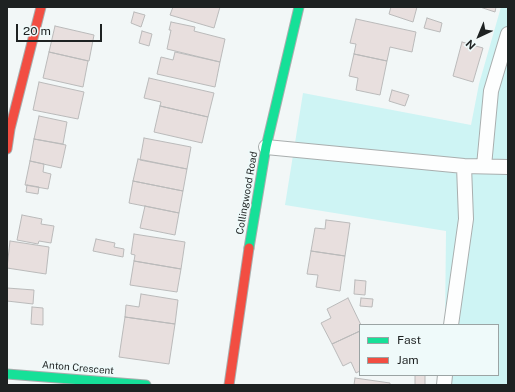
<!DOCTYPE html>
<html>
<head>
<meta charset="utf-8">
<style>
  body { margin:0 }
  #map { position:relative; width:515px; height:392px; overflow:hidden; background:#f2f7f7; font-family:"Public Sans",sans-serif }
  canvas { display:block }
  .frame { position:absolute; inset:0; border:8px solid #1e2222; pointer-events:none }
  .legend { position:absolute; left:359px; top:324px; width:140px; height:52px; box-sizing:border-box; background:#effafa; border:1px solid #9ba4a4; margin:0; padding:5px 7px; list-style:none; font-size:12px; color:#1e2222 }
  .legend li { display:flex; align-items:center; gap:8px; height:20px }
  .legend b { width:20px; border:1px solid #9ba4a4 }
  .north { position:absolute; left:459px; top:16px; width:40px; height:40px; -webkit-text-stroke:3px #effafa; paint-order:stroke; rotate:224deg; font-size:11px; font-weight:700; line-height:16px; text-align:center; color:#1e2222 }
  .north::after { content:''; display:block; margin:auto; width:14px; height:18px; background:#1e2222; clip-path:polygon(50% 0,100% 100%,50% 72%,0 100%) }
  .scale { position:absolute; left:16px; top:24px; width:86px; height:18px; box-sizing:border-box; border:2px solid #1e2222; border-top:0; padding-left:5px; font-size:12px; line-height:14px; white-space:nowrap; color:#1e2222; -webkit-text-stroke:3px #effafa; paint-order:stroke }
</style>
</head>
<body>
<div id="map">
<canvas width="515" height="392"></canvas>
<div class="frame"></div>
<ul class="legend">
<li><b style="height:5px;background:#16e098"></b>Fast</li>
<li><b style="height:5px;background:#f24e42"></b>Jam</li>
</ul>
<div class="north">N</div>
<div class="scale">20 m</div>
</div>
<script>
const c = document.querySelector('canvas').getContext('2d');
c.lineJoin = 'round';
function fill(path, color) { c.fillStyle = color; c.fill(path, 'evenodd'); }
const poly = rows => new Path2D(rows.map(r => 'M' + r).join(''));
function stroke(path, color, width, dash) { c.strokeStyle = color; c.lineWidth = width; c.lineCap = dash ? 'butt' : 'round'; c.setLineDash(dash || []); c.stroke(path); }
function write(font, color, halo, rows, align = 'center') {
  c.font = font + ' "Public Sans",sans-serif'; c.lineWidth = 3.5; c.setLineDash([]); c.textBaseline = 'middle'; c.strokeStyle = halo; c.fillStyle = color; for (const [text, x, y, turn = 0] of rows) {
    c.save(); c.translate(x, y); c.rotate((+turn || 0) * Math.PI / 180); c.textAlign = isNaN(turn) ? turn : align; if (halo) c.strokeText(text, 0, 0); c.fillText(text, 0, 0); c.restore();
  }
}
fill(poly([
  [501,7,508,7,508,385,444,385,444,375,498,375,498,325,445,325,446,231,285,205,303,93,471,125,479,84]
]), '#cef4f4');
const building = poly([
  [173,7,220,7,214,28,170,15,173,7],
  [391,7,417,7,413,22,389,14,391,7],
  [480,7,496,7,495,12,480,7],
  [134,12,145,15,141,27,131,23,134,12],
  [427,18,442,23,440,32,424,28,427,18],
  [356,19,416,32,412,52,390,47,387,61,354,54,356,44,350,43,356,19],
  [171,22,195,27,194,31,225,39,220,62,167,49,171,30,169,30,171,22],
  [55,26,94,35,89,61,49,52,55,26],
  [142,31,152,34,149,46,139,43,142,31],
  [462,42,483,48,473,82,453,76,462,42],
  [49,52,88,61,83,87,43,78,49,52],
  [175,52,220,62,215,87,157,74,161,57,173,60,175,52],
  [354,54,387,61,380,95,356,90,358,78,349,76,354,54],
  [149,78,214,93,208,117,160,106,161,102,144,98,149,78],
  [39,82,84,92,78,119,33,110,39,82],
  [392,90,409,95,405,106,389,101,392,90],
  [160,106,208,117,202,143,154,132,160,106],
  [39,116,67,122,63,144,34,139,39,116],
  [144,138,191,147,187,169,140,160,144,138],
  [34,139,66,145,61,168,30,161,34,139],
  [138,159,187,169,183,191,133,181,138,159],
  [30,161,44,164,43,172,51,174,48,189,25,185,30,161],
  [133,181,183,191,179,213,129,203,133,181],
  [27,185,39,187,38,194,26,192,27,185],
  [145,206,179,213,175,235,140,228,145,206],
  [22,215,42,219,41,224,54,226,51,243,39,241,38,244,17,240,22,215],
  [326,220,350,223,345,256,311,251,315,228,325,229,326,220],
  [134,234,185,242,181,269,134,261,135,255,131,254,134,234],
  [96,239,115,243,114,247,124,249,123,257,93,251,96,239],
  [10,241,49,247,46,274,7,268,10,241],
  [311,251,345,256,340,291,316,287,318,275,307,274,311,251],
  [134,261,181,269,177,292,130,285,134,261],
  [355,280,366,281,365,295,354,294,355,280],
  [7,288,34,290,33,304,7,301,7,288],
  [141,294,178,300,175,324,125,317,126,305,139,307,141,294],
  [348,298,361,325,360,325,360,331,332,344,321,323,331,318,327,309,348,298],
  [361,298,373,299,372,307,360,306,361,298],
  [32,307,43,308,43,325,31,324,32,307],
  [125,317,175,324,169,364,119,357,125,317],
  [360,331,360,371,356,373,351,362,343,366,332,344,360,331],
  [415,375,425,375,425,385,415,385,415,375],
  [355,378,390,383,390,385,354,385,355,378]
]);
fill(building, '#e8dfde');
stroke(building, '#bababa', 1);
const lane = poly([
  [266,147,464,166,508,167],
  [484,166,491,91,508,34],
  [451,325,466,219,464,166],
  [444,385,445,375]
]);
const fast = poly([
  [249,248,266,147,299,7],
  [7,374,146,385]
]);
const jam = poly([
  [7,149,10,129,41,7],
  [229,385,249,248]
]);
stroke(lane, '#a9aeae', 16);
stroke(fast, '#a9aeae', 11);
stroke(jam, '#a9aeae', 11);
stroke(lane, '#fdfefe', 14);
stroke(fast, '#16e098', 9);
stroke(jam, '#f24e42', 9);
write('10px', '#1e2222', '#effafa', [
  ["Collingwood Road",247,193,-80],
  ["Anton Crescent",78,368,5]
]);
</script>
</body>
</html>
